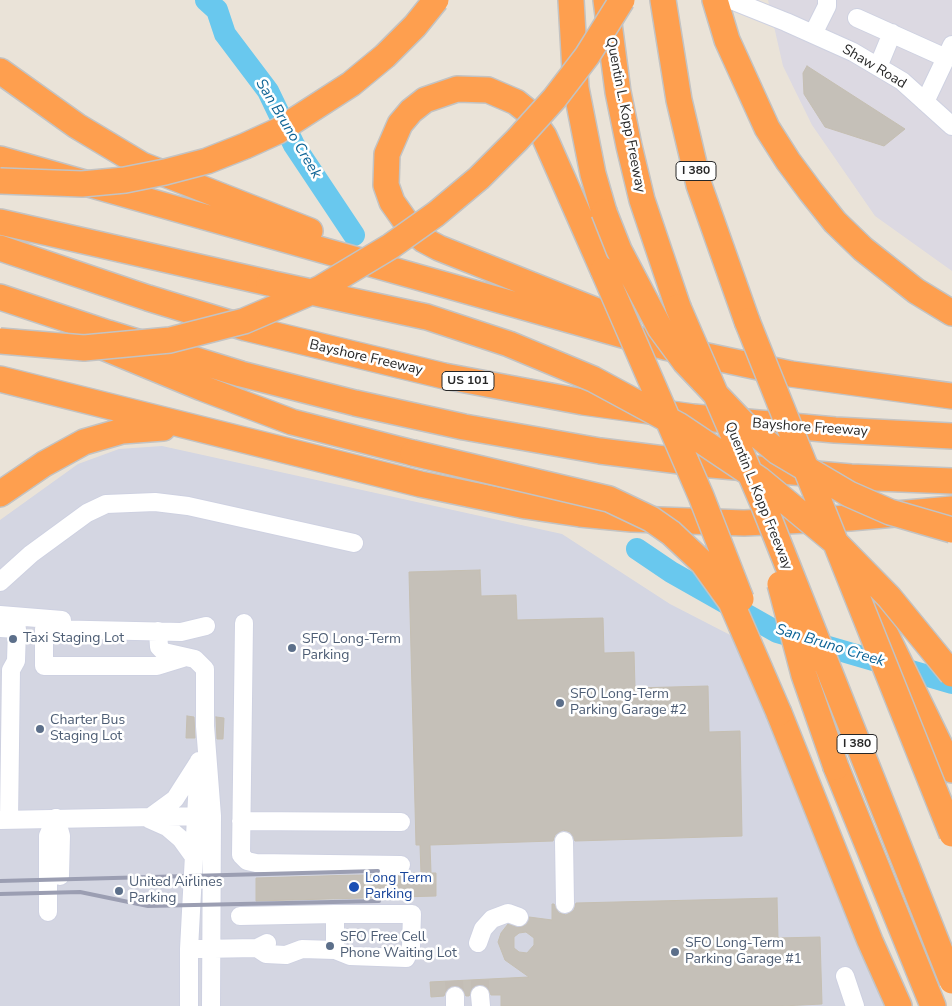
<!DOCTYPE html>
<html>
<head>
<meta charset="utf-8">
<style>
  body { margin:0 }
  canvas { display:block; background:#eae3d8 }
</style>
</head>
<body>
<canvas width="952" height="1006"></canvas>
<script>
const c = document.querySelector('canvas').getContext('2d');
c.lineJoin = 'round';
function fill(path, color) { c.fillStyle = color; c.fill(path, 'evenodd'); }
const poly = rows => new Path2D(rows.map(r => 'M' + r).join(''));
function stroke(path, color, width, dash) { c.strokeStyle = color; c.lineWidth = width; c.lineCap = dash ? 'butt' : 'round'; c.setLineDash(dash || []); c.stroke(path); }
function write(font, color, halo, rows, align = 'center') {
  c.font = font + ' "Nunito Sans",sans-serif'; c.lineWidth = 5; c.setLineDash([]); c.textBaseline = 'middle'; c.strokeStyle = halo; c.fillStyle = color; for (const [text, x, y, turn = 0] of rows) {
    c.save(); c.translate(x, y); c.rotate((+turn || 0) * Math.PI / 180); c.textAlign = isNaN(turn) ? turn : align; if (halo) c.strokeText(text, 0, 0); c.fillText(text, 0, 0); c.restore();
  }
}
fill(poly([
  [768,0,952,0,952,271,875,216,812,125,783,66]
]), '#dcd9e2');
fill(poly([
  [162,446,562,534,670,604,738,639,887,1006,0,1006,0,520,78,464,119,449]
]), '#d4d6e2');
stroke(poly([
  [206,0,217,10,225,34,268,91,294,145,354,235],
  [637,549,671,572,777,632,952,683]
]), '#69c8ee', 22);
const building = poly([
  [807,66,905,129,884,146,825,127,804,94,803,73,807,66],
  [480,570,481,596,516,595,517,620,603,618,604,653,634,652,635,688,708,686,709,732,740,731,742,836,575,841,570,832,563,830,555,835,553,841,430,845,431,873,436,873,436,896,256,901,256,878,421,873,420,845,416,845,409,572,480,570],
  [187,716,194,717,195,738,186,738,187,716],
  [216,717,224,718,223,739,217,739,216,717],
  [777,898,778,938,820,937,822,1004,782,1006,501,1006,501,995,491,995,488,989,480,984,474,987,469,996,466,996,461,987,455,985,446,990,444,996,431,997,430,982,529,977,505,960,498,942,501,933,508,924,520,927,525,925,529,917,552,920,552,904,554,904,559,913,566,915,574,910,576,903,777,898],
  [526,932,534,938,534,945,527,953,519,952,514,948,514,937,519,933,526,932]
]);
fill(building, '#c5c0b8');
stroke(building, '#c5bfb2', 1);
stroke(poly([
  [480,980,480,995],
  [454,981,455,996]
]), '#c3bdb5', 18, [18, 9]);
const minor = poly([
  [731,0,786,22,853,52,902,81,952,126],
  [857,18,946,58],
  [813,34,827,6,827,0],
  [878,67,892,33],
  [925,102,952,45],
  [0,582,31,554,87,513,106,504,155,502,188,506,354,543],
  [0,615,62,620],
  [244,623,241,855,247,861,256,863,401,865],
  [0,628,17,629,16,661,11,670,9,820],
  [158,631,159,647,164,652,195,659,205,669,205,726,212,816,211,1006],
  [183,658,157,666,44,666,44,629,181,632,206,626],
  [56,818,61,836,60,876],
  [149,818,175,799,198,763],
  [149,819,167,827,181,839,194,857],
  [0,820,206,816],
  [241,821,401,822],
  [564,841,565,904],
  [48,912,48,836,56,818],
  [240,916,335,914],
  [478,943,483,929,492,919,508,913,519,917],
  [257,948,266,954,286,955,302,949,335,950,350,956,406,958,411,947,412,914,335,914,335,950],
  [199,949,257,948,267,943],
  [845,976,855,1006],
  [480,995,481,1006],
  [455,996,455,1006],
  [189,1006,189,949,199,761]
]);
const highway = poly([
  [571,0,576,88,593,174,604,212],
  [606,0,618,92,629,146,642,200,678,307],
  [663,0,679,100,699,185,747,321],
  [715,0,727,40,767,128,788,161,811,192,835,222,863,249,916,291,952,313],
  [0,71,77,126,142,165,310,231],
  [0,159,665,347,791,374,952,396],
  [0,222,269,283],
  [0,248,148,298,246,328,444,376,583,402,693,417,835,430,952,436],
  [603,270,544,136,526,110,516,102,488,90,457,89,425,100,411,111,400,124,387,154,386,185,392,202,411,229,424,240,439,248,615,318],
  [0,297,108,333,241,374,355,403,464,427,600,451,712,465,851,477,952,481],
  [93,343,202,388,292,422,413,453],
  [0,379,420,484,526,506,580,514,632,519,744,523,850,518,952,509],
  [0,494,44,464,84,442,122,431,163,428],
  [873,608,952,770],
  [779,713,870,941,899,1006],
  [836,767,933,1006]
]);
stroke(minor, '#ced1e1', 20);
stroke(highway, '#c3c3c3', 28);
stroke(minor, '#fff', 18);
stroke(highway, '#fe9f4f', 25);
stroke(poly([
  [0,881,378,871],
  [0,894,80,892,148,906,379,901]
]), '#9b9eb2', 4);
const highwayBridge = poly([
  [0,181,82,184,125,180,165,172,207,161,245,146,278,131,351,84,385,56,415,26,436,0],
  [604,212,619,250,660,328,685,362,743,423,778,452,849,494,890,512,952,530],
  [603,270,701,496,741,599],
  [269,283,427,317,509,344,593,379,678,425,760,480,835,542,889,597,952,674],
  [678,307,764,506,952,981],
  [747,321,952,834],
  [0,341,84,348,170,340,244,321,321,288,391,246,436,214,479,178,517,140,554,99,587,56,622,0],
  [413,453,609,499,651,519,671,533,703,563,731,602,779,713],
  [780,584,804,675,836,767]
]);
stroke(highwayBridge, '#c3c3c3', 28, []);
stroke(highwayBridge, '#fe9f4f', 25);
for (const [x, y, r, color] of [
  [13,639,5,"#5c6f8a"],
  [292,648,5,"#5c6f8a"],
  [560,703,5,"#5c6f8a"],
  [40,729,5,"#5c6f8a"],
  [354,887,6,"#1a4fb4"],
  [119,891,5,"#5c6f8a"],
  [330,946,5,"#5c6f8a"],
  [675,952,5,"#5c6f8a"]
]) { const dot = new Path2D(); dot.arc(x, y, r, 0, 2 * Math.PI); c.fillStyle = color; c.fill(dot); stroke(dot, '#fff', 2); }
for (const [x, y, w] of [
  [696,171,40],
  [468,381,52],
  [857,744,40]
]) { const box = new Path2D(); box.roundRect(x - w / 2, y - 9.5, w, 19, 4); c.fillStyle = '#fff'; c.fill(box); stroke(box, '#272727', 1); }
write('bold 12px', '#272727', null, [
  ["I 380",696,171],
  ["US 101",468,381],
  ["I 380",857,744]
]);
write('14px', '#272727', '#fff', [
  ["Shaw Road",874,67,31],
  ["Quentin L. Kopp Freeway",625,115,79],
  ["Bayshore Freeway",366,358,13],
  ["Bayshore Freeway",810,428,4],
  ["Quentin L. Kopp Freeway",758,496,68]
]);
write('14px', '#4e5e75', '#fff', [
  ["Taxi Staging Lot",23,639],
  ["SFO Long-Term",302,640],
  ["Parking",302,656],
  ["SFO Long-Term",570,695],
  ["Parking Garage #2",570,711],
  ["Charter Bus",50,721],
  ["Staging Lot",50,737],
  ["United Airlines",129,883],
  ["Parking",129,899],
  ["SFO Free Cell",340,938],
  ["Phone Waiting Lot",340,954],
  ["SFO Long-Term",685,944],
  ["Parking Garage #1",685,960]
], 'left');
write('14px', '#164399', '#fff', [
  ["Long Term",365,879],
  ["Parking",365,895]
], 'left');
write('italic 15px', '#0d6395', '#fff', [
  ["San Bruno Creek",288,129,59],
  ["San Bruno Creek",830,646,17]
]);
</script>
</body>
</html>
